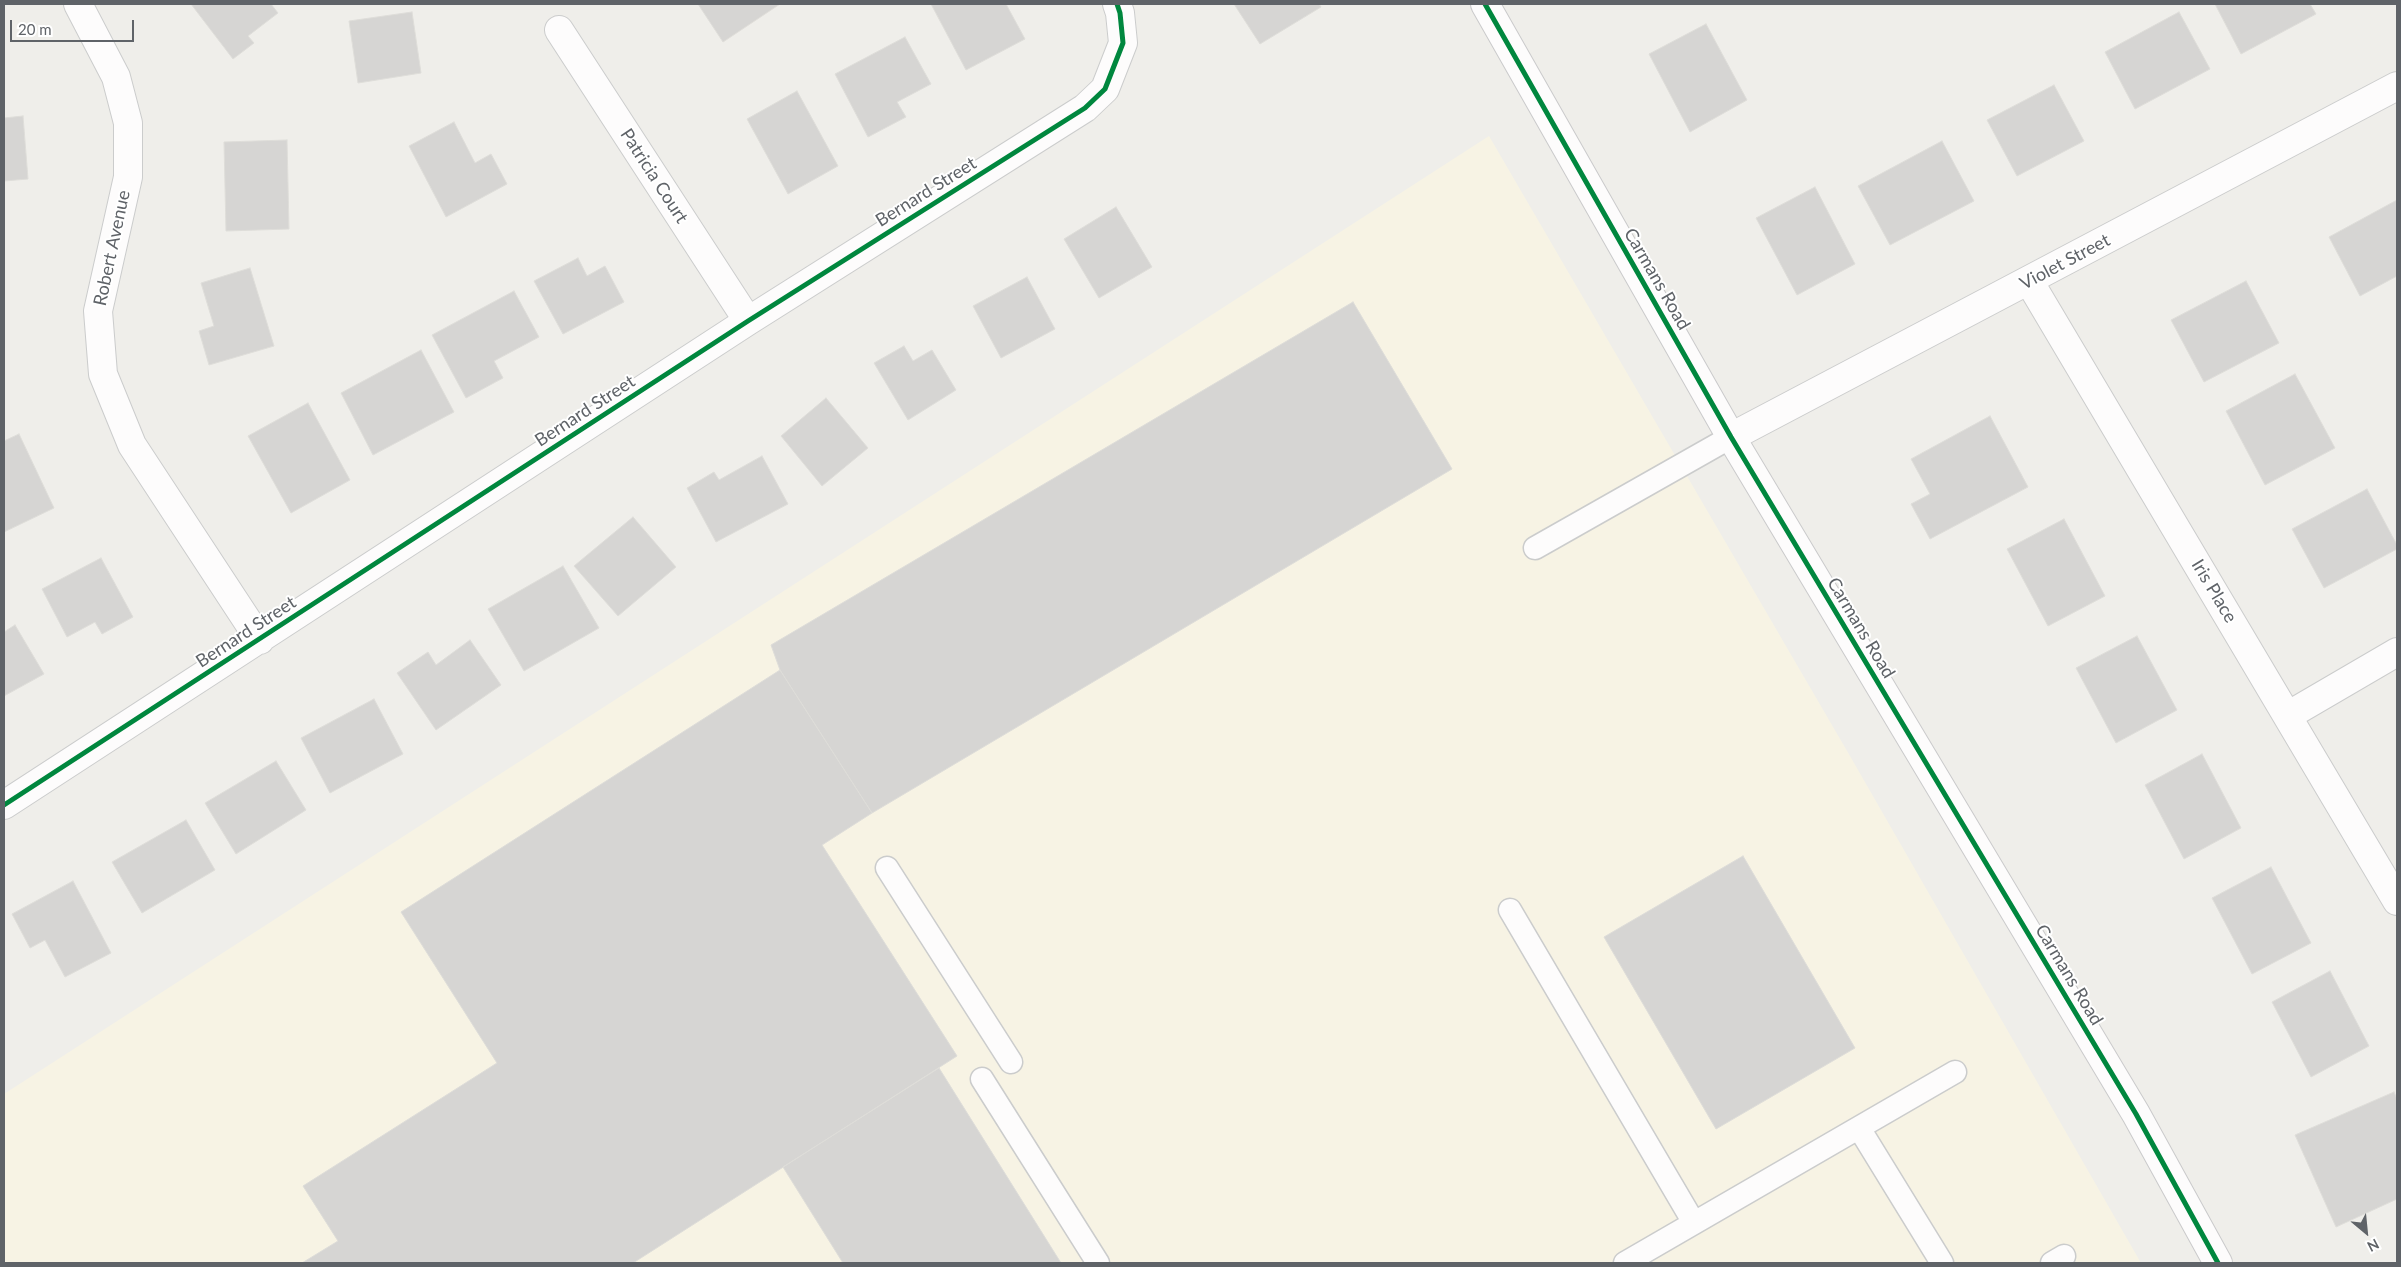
<!DOCTYPE html>
<html>
<head>
<meta charset="utf-8">
<style>
  body { margin:0 }
  #map { position:relative; width:2401px; height:1267px; overflow:hidden; background:#efeeea; font-family:Lato,sans-serif }
  canvas { display:block }
  .frame { position:absolute; inset:0; border:5px solid #5f6368; pointer-events:none }
  .north { position:absolute; left:2341px; top:1207px; width:50px; height:50px; -webkit-text-stroke:4px #fff; paint-order:stroke; rotate:152deg; font-size:14px; font-weight:700; line-height:20px; text-align:center; color:#5f6368 }
  .north::after { content:''; display:block; margin:auto; width:18px; height:22px; background:#5f6368; clip-path:polygon(50% 0,100% 100%,50% 72%,0 100%) }
  .scale { position:absolute; left:10px; top:20px; width:124px; height:22px; box-sizing:border-box; border:2px solid #5f6368; border-top:0; padding-left:6px; font-size:15px; line-height:18px; white-space:nowrap; color:#5f6368; -webkit-text-stroke:4px #fff; paint-order:stroke }
</style>
</head>
<body>
<div id="map">
<canvas width="2401" height="1267"></canvas>
<div class="frame"></div>
<div class="north">N</div>
<div class="scale">20 m</div>
</div>
<script>
const c = document.querySelector('canvas').getContext('2d');
c.lineJoin = 'round';
function fill(path, color) { c.fillStyle = color; c.fill(path, 'evenodd'); }
const poly = rows => new Path2D(rows.map(r => 'M' + r).join(''));
function stroke(path, color, width, dash) { c.strokeStyle = color; c.lineWidth = width; c.lineCap = dash ? 'butt' : 'round'; c.setLineDash(dash || []); c.stroke(path); }
function write(font, color, halo, rows, align = 'center') {
  c.font = font + ' Lato,sans-serif'; c.lineWidth = 4; c.setLineDash([]); c.textBaseline = 'middle'; c.strokeStyle = halo; c.fillStyle = color; for (const [text, x, y, turn = 0] of rows) {
    c.save(); c.translate(x, y); c.rotate((+turn || 0) * Math.PI / 180); c.textAlign = isNaN(turn) ? turn : align; if (halo) c.strokeText(text, 0, 0); c.fillText(text, 0, 0); c.restore();
  }
}
fill(poly([
  [1489,136,1850,756,2141,1263,4,1263,4,1094]
]), '#f7f3e4');
const building = poly([
  [191,4,271,4,278,13,248,36,254,43,233,59,191,4],
  [698,4,780,4,723,42,698,4],
  [931,4,1006,4,1025,39,966,70,931,4],
  [1234,4,1319,4,1321,7,1260,44,1234,4],
  [2215,4,2310,4,2316,14,2241,54,2215,4],
  [412,12,421,73,358,83,349,21,412,12],
  [2179,12,2210,69,2135,109,2105,52,2179,12],
  [1706,24,1747,100,1690,132,1649,54,1706,24],
  [905,37,931,84,897,102,906,117,868,137,835,74,905,37],
  [2054,85,2084,141,2017,176,1987,120,2054,85],
  [797,91,838,166,788,194,747,119,797,91],
  [23,116,28,179,4,181,4,118,23,116],
  [454,122,475,163,491,154,507,184,446,217,409,146,454,122],
  [287,140,289,229,226,231,224,142,287,140],
  [1942,141,1974,201,1890,245,1858,186,1942,141],
  [1815,187,1855,264,1797,295,1756,218,1815,187],
  [2397,200,2397,276,2360,296,2329,237,2397,200],
  [1116,207,1152,267,1099,298,1064,239,1116,207],
  [578,258,587,276,605,266,624,302,563,334,534,281,578,258],
  [250,268,274,346,209,365,199,331,214,326,201,283,250,268],
  [1027,277,1055,329,1001,358,973,306,1027,277],
  [2246,281,2279,343,2204,382,2171,320,2246,281],
  [514,291,539,337,494,361,503,378,466,398,432,335,514,291],
  [1353,302,1452,469,872,813,780,670,771,645,1353,302],
  [904,346,913,361,932,350,956,390,908,420,874,363,904,346],
  [421,350,454,412,373,455,341,393,421,350],
  [2295,374,2335,448,2265,485,2226,411,2295,374],
  [826,398,868,448,822,486,781,436,826,398],
  [308,403,350,480,291,513,248,436,308,403],
  [1990,416,2028,487,1930,539,1911,504,1930,494,1911,459,1990,416],
  [19,434,54,508,4,532,4,441,19,434],
  [762,456,788,504,716,542,687,488,714,472,719,480,762,456],
  [2367,489,2397,545,2397,549,2324,588,2292,529,2367,489],
  [633,517,676,567,618,616,574,566,633,517],
  [2064,519,2105,596,2048,626,2007,549,2064,519],
  [101,558,133,617,102,634,95,622,67,637,42,589,101,558],
  [563,566,599,628,524,671,488,609,563,566],
  [15,625,44,674,4,696,4,632,15,625],
  [2137,636,2177,710,2116,743,2076,668,2137,636],
  [470,640,501,685,436,730,397,673,428,652,436,665,470,640],
  [780,670,872,813,822,845,957,1056,633,1263,302,1263,338,1241,303,1186,497,1063,401,912,780,670],
  [374,699,403,754,330,793,301,738,374,699],
  [2202,754,2241,828,2184,859,2145,785,2202,754],
  [276,761,306,810,236,854,205,803,276,761],
  [186,820,215,870,142,913,112,862,186,820],
  [1743,856,1855,1048,1716,1129,1604,937,1743,856],
  [2271,867,2311,943,2252,974,2212,898,2271,867],
  [73,881,111,953,65,977,45,940,30,948,12,914,73,881],
  [2330,971,2369,1046,2311,1077,2272,1002,2330,971],
  [939,1068,1061,1263,843,1263,783,1167,939,1068],
  [2394,1092,2397,1099,2397,1199,2336,1227,2295,1135,2394,1092]
]);
fill(building, '#d6d5d3');
stroke(building, '#deddd9', 1);
const lane = poly([
  [1535,548,1731,437],
  [887,868,1011,1062],
  [1510,910,1694,1223],
  [982,1079,1098,1263],
  [1859,1128,1942,1263],
  [1625,1263,1955,1072],
  [2052,1263,2064,1256]
]);
const street = poly([
  [78,4,116,77,128,123,128,177,98,311,103,374,132,445,260,640],
  [559,30,748,321],
  [2029,281,2397,901],
  [1731,437,2397,86],
  [2289,715,2397,652],
  [4,805,748,321,1085,108,1105,89,1123,43,1120,13,1117,4]
]);
const secondary = poly([
  [1485,4,1731,437,2136,1114,2218,1263]
]);
stroke(lane, '#cbcccc', 25);
stroke(street, '#cbcccc', 30);
stroke(secondary, '#cacacb', 30);
stroke(lane, '#fdfcfc', 22);
stroke(street, '#fdfcfc', 28);
stroke(secondary, '#fdfcfc', 28);
stroke(poly([
  [1485,4,1731,437,2136,1114,2218,1263],
  [4,805,748,321,1085,108,1105,89,1123,43,1120,13,1117,4]
]), '#00873e', 5);
write('18px', '#5f6368', '#fff', [
  ["Patricia Court",654,176,57],
  ["Bernard Street",926,192,-32],
  ["Robert Avenue",112,248,-78],
  ["Violet Street",2065,262,-28],
  ["Carmans Road",1657,279,60],
  ["Bernard Street",585,411,-33],
  ["Iris Place",2214,591,59],
  ["Carmans Road",1861,628,59],
  ["Bernard Street",246,632,-33],
  ["Carmans Road",2069,975,59]
]);
</script>
</body>
</html>
